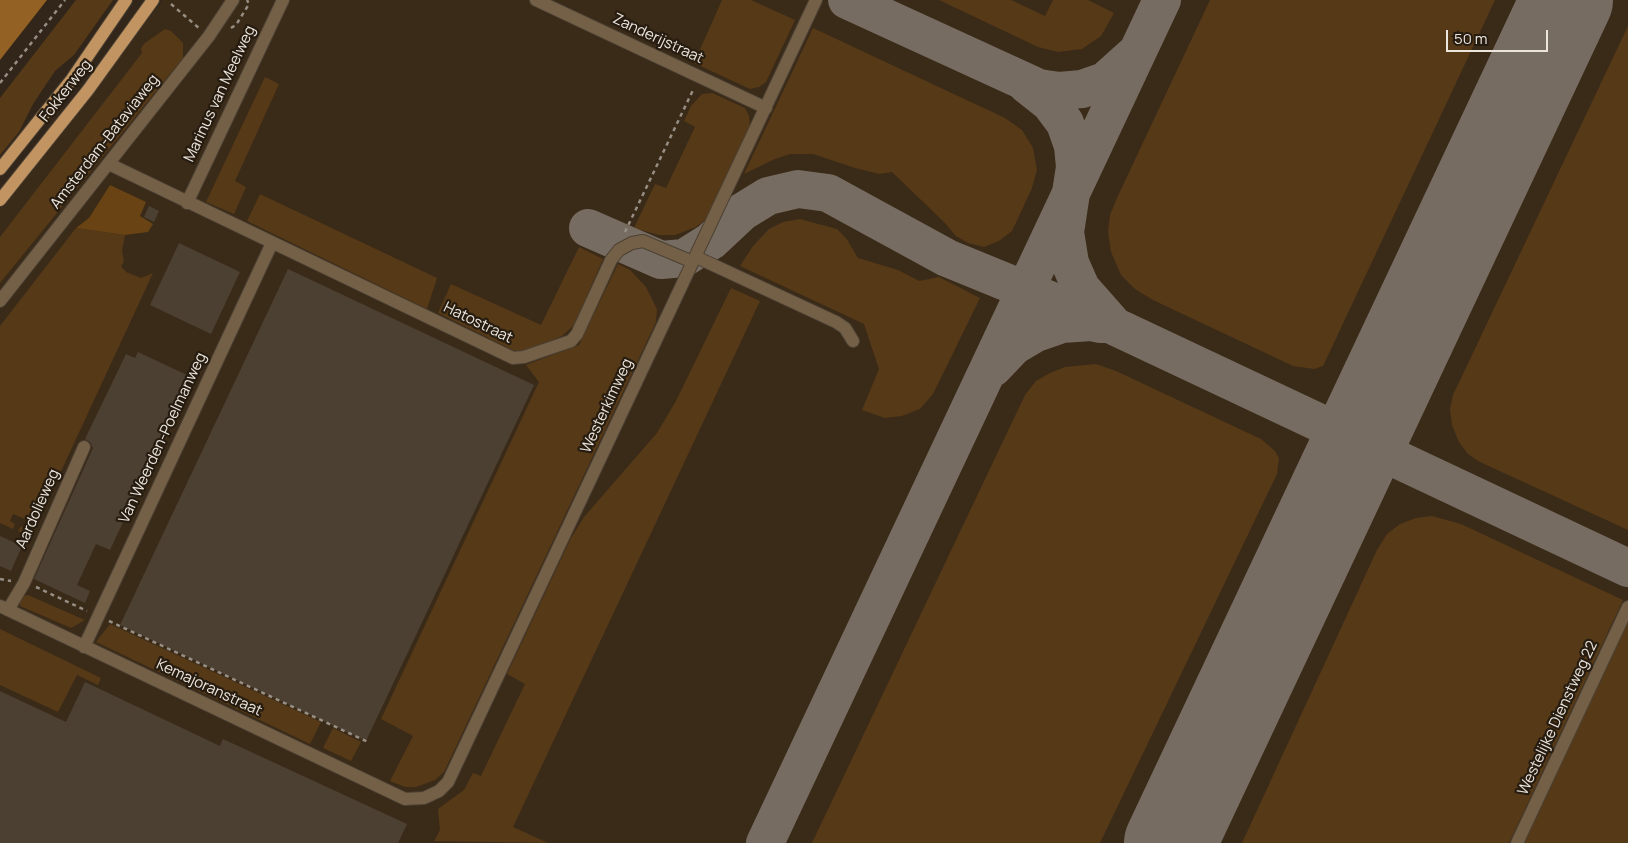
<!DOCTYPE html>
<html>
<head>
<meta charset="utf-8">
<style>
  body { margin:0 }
  #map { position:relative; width:1628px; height:843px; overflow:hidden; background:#312619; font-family:Manrope,sans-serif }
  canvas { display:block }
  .scale { position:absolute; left:1446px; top:30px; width:102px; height:22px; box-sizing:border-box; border:2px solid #ece5dd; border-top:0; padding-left:6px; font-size:15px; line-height:18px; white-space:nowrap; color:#ece5dd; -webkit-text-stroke:4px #271c10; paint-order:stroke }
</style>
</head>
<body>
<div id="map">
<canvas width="1628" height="843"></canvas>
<div class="scale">50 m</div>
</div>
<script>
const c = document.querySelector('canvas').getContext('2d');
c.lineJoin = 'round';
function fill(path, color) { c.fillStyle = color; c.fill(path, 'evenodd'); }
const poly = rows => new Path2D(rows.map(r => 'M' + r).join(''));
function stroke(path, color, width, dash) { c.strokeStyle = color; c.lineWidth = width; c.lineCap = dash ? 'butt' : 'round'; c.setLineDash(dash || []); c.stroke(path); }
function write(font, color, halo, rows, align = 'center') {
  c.font = font + ' Manrope,sans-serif'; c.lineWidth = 4.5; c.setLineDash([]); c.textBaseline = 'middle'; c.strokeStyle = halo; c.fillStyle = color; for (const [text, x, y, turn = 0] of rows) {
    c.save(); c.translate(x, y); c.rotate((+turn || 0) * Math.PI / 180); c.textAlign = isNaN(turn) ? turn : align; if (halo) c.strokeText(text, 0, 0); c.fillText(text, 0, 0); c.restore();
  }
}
fill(poly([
  [163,0,1628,0,1628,843,0,843,0,205]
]), '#3a2a18');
fill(poly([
  [76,0,113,0,74,55,55,71,33,104,19,132,0,155,0,98],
  [722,0,751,0,795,20,766,82,759,87,750,89,694,63],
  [939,0,1011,0,1045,16,1053,0,1088,0,1114,13,1101,36,1082,49,1058,52,1038,47],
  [1210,0,1495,0,1323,366,1314,369,1293,366,1153,300,1135,289,1121,275,1111,252,1108,232,1110,215,1117,198],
  [1628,26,1628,530,1480,462,1468,454,1459,442,1452,425,1450,409,1453,395],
  [813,28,1005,118,1022,130,1033,148,1037,170,1032,188,1012,231,999,241,984,247,968,243,956,236,945,223,892,172,879,174,855,168,813,154,790,154,775,159,744,174],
  [165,29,171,31,183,43,183,58,0,283,0,237,142,53,141,48,145,43],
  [265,77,279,84,235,181,246,187,234,214,206,202],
  [712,93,745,108,749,116,750,125,706,219,696,227,675,235,659,235,634,228,655,184,666,188,695,127,684,121,691,106,702,94],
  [260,194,437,278,427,309,247,221],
  [800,219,837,229,846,238,858,258,898,270,919,281,939,277,980,298,933,394,920,409,902,416,885,418,862,410,879,369,864,324,740,266,753,246,769,229,783,222],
  [76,228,125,235,122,251,124,262,121,266,126,272,141,278,153,273,30,538,18,531,21,526,27,529,30,521,13,514,10,521,15,524,13,529,0,523,0,326],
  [579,247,603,259,574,325,562,336,519,353,438,313,451,284,541,325],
  [618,264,630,270,646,287,657,309,656,322,444,772,435,780,416,787,405,787,390,781,413,736,381,719,539,382,526,365,579,345],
  [731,288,760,301,513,827,548,843,434,841,440,830,438,809,464,790,473,773,481,776,525,684,507,674,571,538,584,517,657,433,676,401],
  [1096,364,1116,371,1261,439,1275,451,1279,458,1277,474,1100,843,812,843,1025,395,1036,381,1050,373,1065,367],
  [1432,516,1461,524,1623,600,1509,843,1242,843,1377,550,1387,534,1400,524,1416,518],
  [28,595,85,620,71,628,20,606,20,597],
  [1628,621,1628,843,1523,843],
  [110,624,321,722,310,744,96,642],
  [0,629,101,678,98,685,77,675,58,712,0,685],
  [333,728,361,742,351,761,323,748]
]), '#563917');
fill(poly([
  [110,185,146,202,140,216,153,224,148,232,125,235,76,228,89,218]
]), '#694313');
fill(poly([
  [0,0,47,0,0,60]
]), '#936123');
stroke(poly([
  [847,0,1039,88,1059,91,1082,89,1105,81,1134,55],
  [1026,84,1050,103,1065,123,1073,146,1075,167,1065,232,1070,263,1081,288,1111,322],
  [588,228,661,260,684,258,711,241,742,212,768,196,798,189,828,193,947,258,1116,327,1628,568],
  [993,368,1014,346,1036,333,1062,324,1091,322,1101,324],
  [1379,398,1375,416,1377,438,1384,448,1395,457],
  [1324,424,1341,441,1345,464,1328,507],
  [765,843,1162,0]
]), '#766c61', 38);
stroke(poly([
  [1170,843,1567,0]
]), '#766c61', 92);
fill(poly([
  [149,206,159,211,154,222,144,217],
  [179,243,240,272,211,334,150,305],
  [288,269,534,385,366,741,120,625],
  [138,352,191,377,110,550,96,544,77,585,90,591,85,603,34,579,93,448,90,442,85,439,126,354,135,358],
  [0,536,22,546,11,571,0,566],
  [85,682,220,746,223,739,407,824,398,843,0,843,0,691,66,722]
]), '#4c4033');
const minor = poly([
  [536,0,766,108],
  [109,164,513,358,524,357,571,341,577,334,611,260,619,250,632,243,643,241,693,262],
  [187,203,283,0],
  [696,257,836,322,845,328,853,341],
  [0,301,209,36,233,0],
  [0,606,405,799,424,798,439,791,448,782,816,0],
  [8,610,24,583,84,447],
  [84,647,272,243],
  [1517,843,1628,607]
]);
const major = poly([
  [0,169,72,79,126,0],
  [0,200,88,90,153,0]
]);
stroke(minor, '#4b4134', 14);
stroke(major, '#4b4134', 14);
stroke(poly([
  [171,4,200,29],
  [231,28,236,25,249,4,247,0],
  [0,83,65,0],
  [625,232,694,88],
  [0,579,11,581],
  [36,587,87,611],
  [109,621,368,742]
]), '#978f84', 2.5, [4, 4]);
stroke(minor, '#745f47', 12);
stroke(major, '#c19462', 12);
write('15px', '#ece5dd', '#271c10', [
  ["Zanderijstraat",658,39,25],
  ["Fokkerweg",66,91,-52],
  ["Marinus van Meelweg",220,94,-65],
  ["Amsterdam-Bataviaweg",105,142,-52],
  ["Hatostraat",478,323,26],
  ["Westerkimweg",607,406,-65],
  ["Van Weerden-Poelmanweg",163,438,-65],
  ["Aardolieweg",38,509,-66],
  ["Kemajoranstraat",209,688,25],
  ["Westelijke Dienstweg 22",1558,718,-65]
]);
</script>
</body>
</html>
